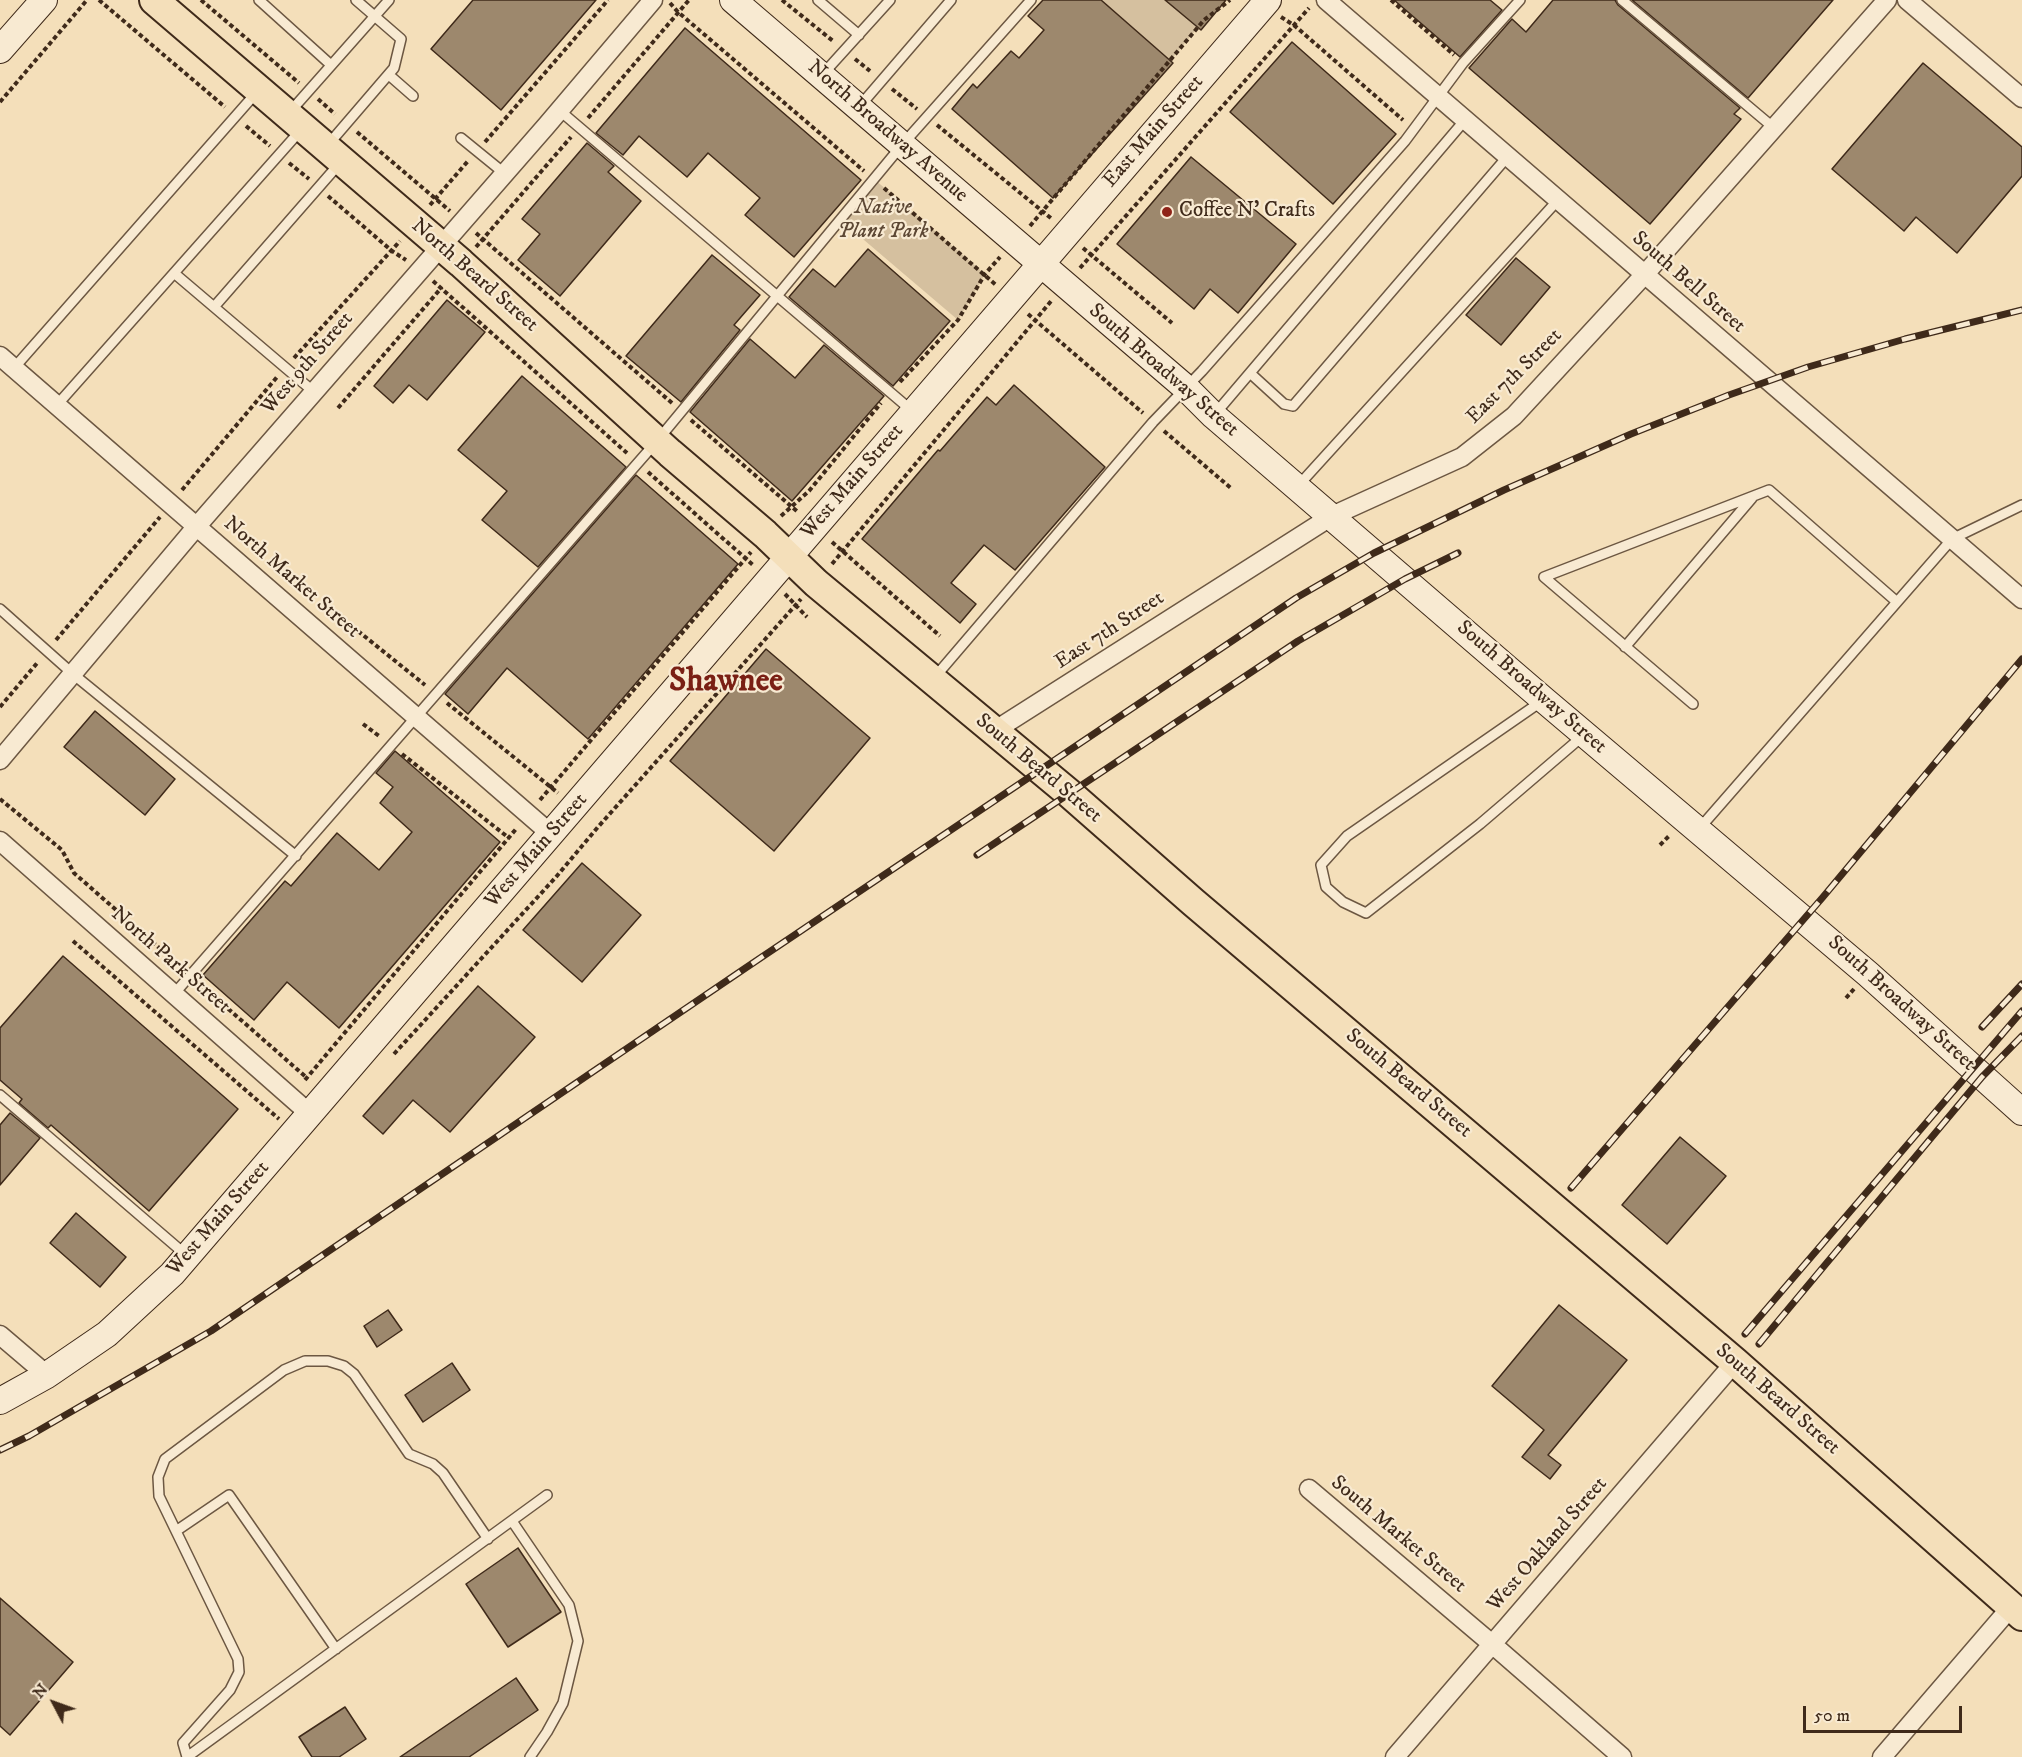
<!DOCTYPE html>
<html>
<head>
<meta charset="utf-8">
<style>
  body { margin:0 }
  #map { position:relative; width:2022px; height:1757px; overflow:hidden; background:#f4dfba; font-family:"IM FELL DW Pica",serif }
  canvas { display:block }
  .north { position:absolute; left:24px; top:1673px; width:60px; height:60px; -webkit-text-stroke:4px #f8ead2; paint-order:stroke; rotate:311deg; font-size:16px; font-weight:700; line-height:24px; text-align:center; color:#3f2a1a }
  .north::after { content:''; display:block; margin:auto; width:21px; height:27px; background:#3f2a1a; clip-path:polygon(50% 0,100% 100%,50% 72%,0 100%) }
  .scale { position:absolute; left:1803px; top:1706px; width:159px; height:27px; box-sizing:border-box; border:3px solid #3f2a1a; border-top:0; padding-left:8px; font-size:18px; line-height:21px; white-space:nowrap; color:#3f2a1a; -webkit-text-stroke:4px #f8ead2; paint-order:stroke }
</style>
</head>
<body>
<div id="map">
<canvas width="2022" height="1757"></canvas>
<div class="north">N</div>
<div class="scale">50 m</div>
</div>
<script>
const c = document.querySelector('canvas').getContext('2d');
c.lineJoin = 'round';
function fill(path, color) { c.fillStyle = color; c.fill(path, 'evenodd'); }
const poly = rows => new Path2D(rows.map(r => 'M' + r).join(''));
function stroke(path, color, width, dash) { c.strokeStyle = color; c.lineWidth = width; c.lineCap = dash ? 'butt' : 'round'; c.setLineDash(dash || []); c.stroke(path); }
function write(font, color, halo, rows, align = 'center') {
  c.font = font + ' "IM FELL DW Pica",serif'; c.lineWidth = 4.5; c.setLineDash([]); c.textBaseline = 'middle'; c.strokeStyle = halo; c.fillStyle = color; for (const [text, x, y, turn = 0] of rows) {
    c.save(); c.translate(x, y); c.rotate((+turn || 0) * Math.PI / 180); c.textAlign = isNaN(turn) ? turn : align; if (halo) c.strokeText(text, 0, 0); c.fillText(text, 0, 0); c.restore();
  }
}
fill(poly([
  [1096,0,1180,0,1204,20,1169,62],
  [874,179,985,274,958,320,837,217]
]), '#d5c09f');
const building = poly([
  [473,0,596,0,501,110,431,49,473,0],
  [1043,0,1101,0,1173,63,1053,198,952,109,973,84,977,88,1011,51,1019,58,1044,30,1028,16,1043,0],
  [1165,0,1226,0,1201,30,1165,0],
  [1394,0,1490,0,1502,10,1460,57,1394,0],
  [1553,0,1615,0,1618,5,1740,108,1734,114,1741,119,1650,224,1469,68,1512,19,1526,32,1553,0],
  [1632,0,1833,0,1748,98,1632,0],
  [685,28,861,180,794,257,745,215,760,198,708,153,687,177,639,136,623,155,596,133,685,28],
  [1292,42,1396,134,1333,204,1230,112,1292,42],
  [1923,63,2022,147,2022,176,1957,253,1916,217,1904,231,1832,169,1923,63],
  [587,143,614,166,608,172,641,201,560,296,518,260,540,234,522,219,587,143],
  [1191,157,1296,244,1238,313,1210,289,1194,309,1117,244,1191,157],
  [868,249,950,321,893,386,789,297,813,269,835,287,868,249],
  [712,255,760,295,734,325,740,330,681,402,626,356,712,255],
  [1516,258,1550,287,1501,345,1466,315,1516,258],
  [447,300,485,332,427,400,409,385,393,403,374,386,447,300],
  [750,339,795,378,824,345,884,396,792,501,690,412,750,339],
  [522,376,626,467,538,567,482,520,507,491,458,450,522,376],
  [1014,385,1105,467,1015,570,984,545,951,583,976,604,960,623,862,539,938,450,940,451,987,397,996,405,1014,385],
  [636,475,738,564,588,739,507,668,468,714,445,694,636,475],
  [766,649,870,738,774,851,670,761,766,649],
  [95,711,175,779,145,815,64,747,95,711],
  [395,751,500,842,339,1028,287,982,254,1020,203,975,285,881,291,886,337,833,379,870,412,832,380,803,393,787,376,773,395,751],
  [582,863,641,915,582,982,523,930,582,863],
  [63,956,238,1109,149,1211,51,1125,48,1128,19,1103,22,1099,0,1080,0,1028,63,956],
  [478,986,535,1037,450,1132,413,1100,383,1134,363,1116,478,986],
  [10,1113,40,1138,0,1185,0,1125,10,1113],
  [1680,1137,1726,1176,1667,1244,1622,1205,1680,1137],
  [76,1213,126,1257,100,1287,50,1243,76,1213],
  [1559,1305,1627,1360,1548,1455,1561,1465,1550,1479,1522,1457,1544,1430,1492,1386,1559,1305],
  [388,1310,402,1330,377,1347,364,1326,388,1310],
  [452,1363,470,1390,423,1422,405,1395,452,1363],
  [518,1548,561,1612,508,1647,466,1584,518,1548],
  [0,1598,73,1662,10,1735,0,1726,0,1598],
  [516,1678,538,1710,469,1757,400,1757,516,1678],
  [345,1707,366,1739,339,1757,312,1757,299,1737,345,1707]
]);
fill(building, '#9d886d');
stroke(building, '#3f2a1a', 1.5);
const lane = poly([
  [259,0,331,65],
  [818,0,859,35],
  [1622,0,1774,128],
  [823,74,890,0],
  [389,75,413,96],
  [859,107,951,0],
  [559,110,911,410],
  [289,113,389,0],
  [461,138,504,173],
  [327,146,394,68,401,39,356,0],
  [174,273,314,392],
  [214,307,339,164],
  [14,368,256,93],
  [1250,373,1284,404,1293,406,1508,156],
  [57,405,300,131],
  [1215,414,1465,120],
  [1297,487,1558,200],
  [0,609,73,674,296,856],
  [1625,647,1752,498],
  [935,677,1153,422,1202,371,1405,141,1463,63,1520,0],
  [1542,701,1347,836,1321,865,1326,887,1343,902,1366,913,1480,824,1584,735],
  [1693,704,1544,577,1769,490,1897,602],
  [1699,829,1952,539,2022,505],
  [174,994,657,441,902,145,1031,0],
  [0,1095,186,1255],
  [512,1521,569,1605,578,1641,563,1703,547,1732,530,1757],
  [176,1531,229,1495,336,1649],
  [187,1757,183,1743,230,1690,239,1672,238,1659,159,1496,158,1477,165,1459,284,1370,305,1361,328,1361,344,1366,354,1374,409,1454,433,1464,443,1473,488,1539],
  [187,1757,547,1495]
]);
const street = poly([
  [1326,0,2022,599],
  [1907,0,2022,98],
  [0,356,551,834],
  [994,731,1332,516,1462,457,1514,416,1645,274,1887,0],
  [0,760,197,526,547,125,653,0],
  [0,841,310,1114],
  [0,1335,47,1375],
  [1309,1489,1492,1644,1622,1757],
  [1395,1757,1735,1362],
  [1882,1757,2011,1607]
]);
const secondary = poly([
  [733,0,1186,388,1214,416,1544,700,1868,974,2022,1112],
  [0,50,44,0],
  [0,1401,47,1375,107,1334,172,1274,1268,0]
]);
const primary = poly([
  [154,0,461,263,670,453,765,534,816,583,1070,794,1193,902,1735,1362,2022,1616]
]);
stroke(lane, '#6c5742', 12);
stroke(street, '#6c5742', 21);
stroke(secondary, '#3f2a1a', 28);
stroke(primary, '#3f2a1a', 32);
stroke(poly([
  [99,0,225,107],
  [201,0,299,83],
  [782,0,833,41],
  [1391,0,1454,55],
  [670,3,678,12,864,171],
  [1281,17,1295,26,1403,120],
  [855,59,870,71],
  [892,89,917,109],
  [318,99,335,114],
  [0,102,87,0],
  [588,118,689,0],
  [937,125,1052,219],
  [246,126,270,146],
  [357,132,450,211],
  [485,142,608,0],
  [289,163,309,179],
  [884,188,996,285],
  [328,196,392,251,406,260],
  [430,205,468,161],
  [1030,226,1204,20,1230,0],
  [476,233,672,403],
  [476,247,571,137],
  [1083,248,1172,323],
  [1080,268,1309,8],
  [433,281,627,453],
  [1028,314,1143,413],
  [294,358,400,241],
  [900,382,958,320,985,274,1000,257],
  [338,408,442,287],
  [691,420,799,513],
  [1164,431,1232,489],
  [648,472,753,565],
  [182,490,277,377],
  [781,516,809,491,881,403],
  [832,542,940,636],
  [832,564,1052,300],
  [785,594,807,617],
  [358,631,425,685],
  [56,640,160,517],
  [447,703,558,793],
  [0,707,38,662],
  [363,724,379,736],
  [402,754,509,838],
  [0,799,62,850,74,873,181,967],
  [540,800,751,552],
  [1660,845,1670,835],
  [73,941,279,1119],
  [200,984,307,1078],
  [1846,998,1854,989],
  [394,1054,556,877,598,827,801,599],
  [305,1080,516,829]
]), '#3f2a1a', 4, [4.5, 3]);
stroke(lane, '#f8ead2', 9);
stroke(street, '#f8ead2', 18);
stroke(secondary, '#f8ead2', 26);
stroke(primary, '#f4dfba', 28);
const rail = poly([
  [977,855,1298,641,1405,579,1458,553],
  [1982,1027,2022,984],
  [1571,1188,1823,897,2022,659],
  [1745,1334,2022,1011],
  [1759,1344,1982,1077,2022,1036],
  [0,1450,29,1436,211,1331,747,967,1296,598,1374,553,1504,490,1631,434,1729,395,1808,367,1905,339,2022,310]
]);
stroke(rail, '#3f2a1a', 7);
stroke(rail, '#f8ead2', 4.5, [14]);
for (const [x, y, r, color] of [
  [1167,212,6,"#8f2418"]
]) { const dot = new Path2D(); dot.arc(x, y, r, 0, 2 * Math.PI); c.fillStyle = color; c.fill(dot); stroke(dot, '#f8ead2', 2); }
write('21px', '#3f2a1a', '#f8ead2', [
  ["North Broadway Avenue",887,132,41],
  ["East Main Street",1154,132,-49],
  ["North Beard Street",474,276,41],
  ["South Bell Street",1688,283,41],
  ["West 9th Street",308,364,-49],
  ["South Broadway Street",1163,371,41],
  ["East 7th Street",1515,377,-45],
  ["West Main Street",853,482,-49],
  ["North Market Street",291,578,41],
  ["East 7th Street",1110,631,-33],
  ["South Broadway Street",1531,688,41],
  ["South Beard Street",1038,769,40],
  ["West Main Street",537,851,-49],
  ["North Park Street",170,961,41],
  ["South Broadway Street",1901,1004,42],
  ["South Beard Street",1408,1084,40],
  ["West Main Street",219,1219,-49],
  ["South Beard Street",1777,1400,41],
  ["South Market Street",1398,1535,40],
  ["West Oakland Street",1548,1545,-49]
]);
write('italic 21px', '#5d4835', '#f8ead2', [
  ["Native",883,209],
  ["Plant Park",883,233]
]);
write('21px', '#3f2a1a', '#f8ead2', [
  ["Coffee N' Crafts",1179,212]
], 'left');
write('bold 33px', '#7a1f14', '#f8ead2', [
  ["Shawnee",726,683]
]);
</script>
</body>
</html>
